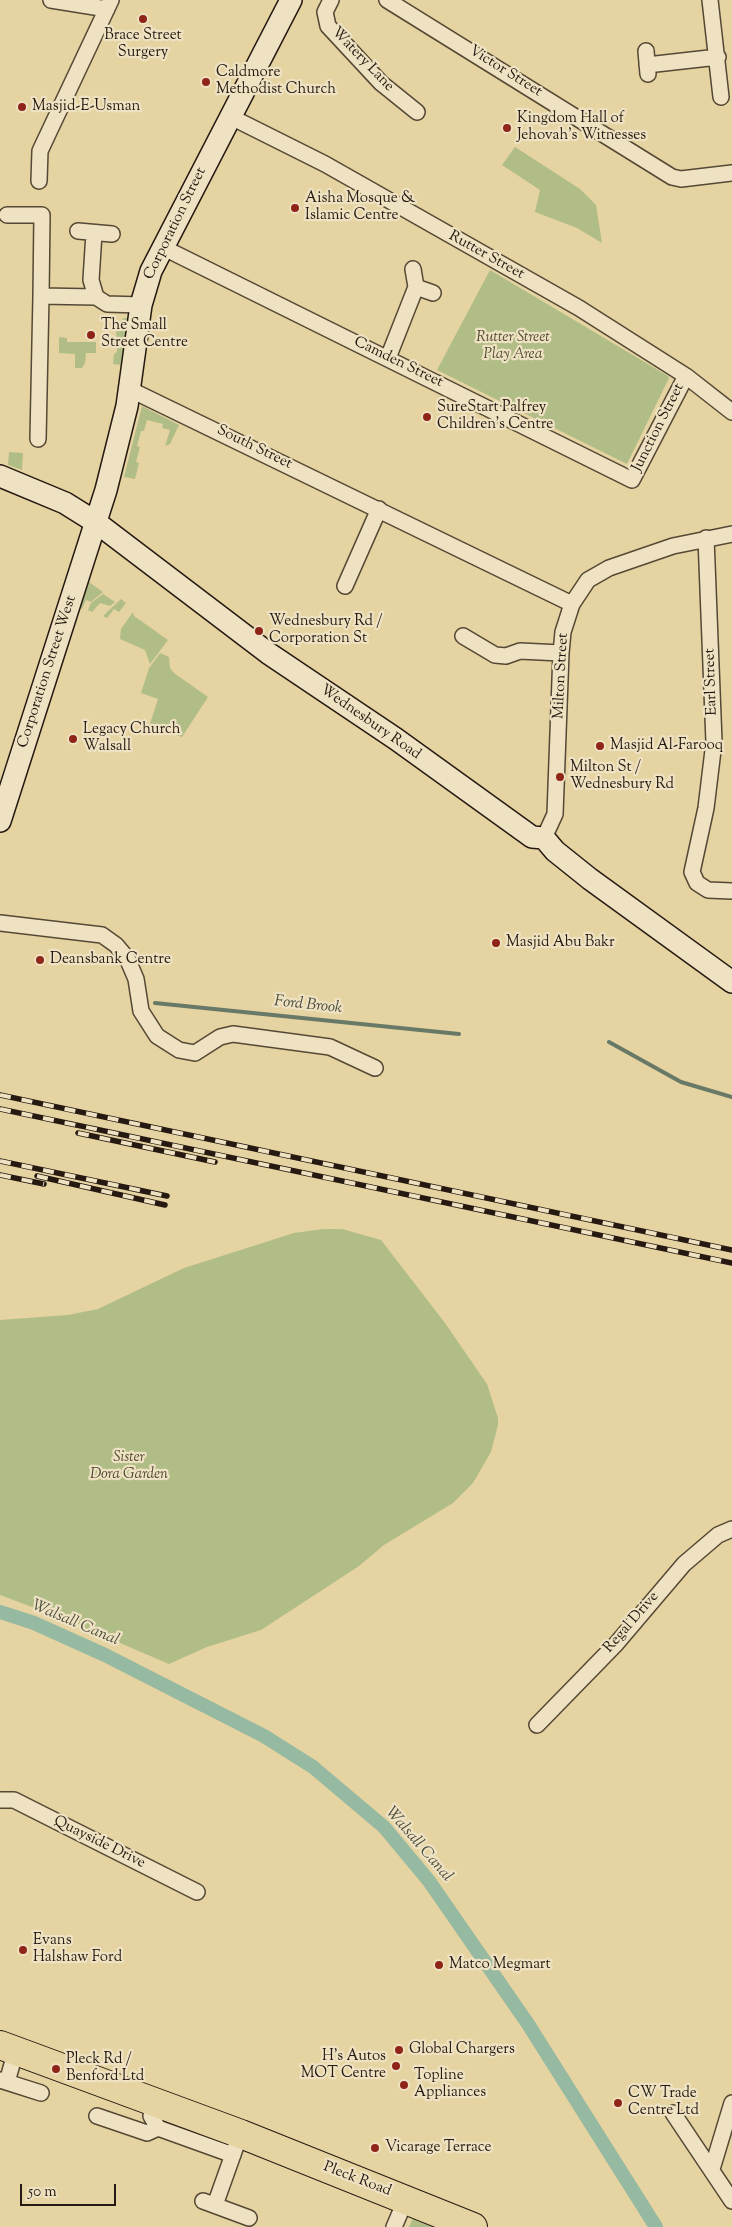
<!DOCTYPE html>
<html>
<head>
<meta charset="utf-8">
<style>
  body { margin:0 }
  #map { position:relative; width:732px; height:2227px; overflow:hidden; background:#e5d3a1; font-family:"Sorts Mill Goudy",serif }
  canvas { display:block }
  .scale { position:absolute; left:20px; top:2184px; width:96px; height:22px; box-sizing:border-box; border:2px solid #251911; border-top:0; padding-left:6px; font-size:15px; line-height:18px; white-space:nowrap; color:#251911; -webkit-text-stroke:4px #eee2c2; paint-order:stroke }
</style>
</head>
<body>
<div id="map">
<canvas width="732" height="2227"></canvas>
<div class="scale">50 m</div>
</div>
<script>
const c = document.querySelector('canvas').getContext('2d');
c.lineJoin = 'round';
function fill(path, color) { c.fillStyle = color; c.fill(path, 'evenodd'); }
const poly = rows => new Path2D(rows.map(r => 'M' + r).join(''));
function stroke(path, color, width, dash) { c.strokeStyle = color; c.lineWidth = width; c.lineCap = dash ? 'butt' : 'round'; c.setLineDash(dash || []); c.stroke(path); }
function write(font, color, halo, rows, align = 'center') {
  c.font = font + ' "Sorts Mill Goudy",serif'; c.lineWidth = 4.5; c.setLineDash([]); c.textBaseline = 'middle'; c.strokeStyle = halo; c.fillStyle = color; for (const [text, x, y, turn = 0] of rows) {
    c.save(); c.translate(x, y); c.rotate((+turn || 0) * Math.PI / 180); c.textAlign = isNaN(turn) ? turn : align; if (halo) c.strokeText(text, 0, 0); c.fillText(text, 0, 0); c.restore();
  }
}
fill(poly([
  [515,147,580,189,596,205,602,243,577,228,535,212,540,190,502,165],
  [490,270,668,376,669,378,627,464,437,370],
  [124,318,129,318,124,365,113,364,114,354,117,352,116,325],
  [59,337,67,338,67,342,96,342,96,353,86,353,85,363,82,368,75,368,75,354,59,353],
  [142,406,179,425,170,444,165,446,170,430,162,428,163,424,147,420,144,431,141,431,137,446,140,447,136,462,139,463,135,479,124,477],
  [9,452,23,453,22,470,8,465],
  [86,580,103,592,91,602,86,600,82,609,77,607],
  [103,594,115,602,110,606,100,603,92,612,88,610,91,603],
  [121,599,126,603,119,612,114,609,107,618,103,616],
  [133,612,134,616,168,640,150,664,145,650,120,639,121,629],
  [160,653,169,657,170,668,174,673,208,697,182,737,149,727,158,699,141,693,149,668],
  [323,1229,342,1229,381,1240,445,1323,487,1384,498,1418,498,1425,491,1452,473,1483,453,1503,384,1545,359,1566,261,1630,207,1647,169,1664,64,1619,0,1595,0,1320,68,1315,98,1309,184,1268,294,1233],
  [413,2218,437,2227,409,2227]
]), '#b1bd87');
stroke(poly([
  [155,1003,459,1034],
  [609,1042,681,1082,732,1097]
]), '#697967', 4);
stroke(poly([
  [0,1612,34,1623,105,1655,264,1736,313,1767,384,1827,429,1881,528,2024,656,2227]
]), '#96b9a1', 14);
const street = poly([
  [51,0,107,9],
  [331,0,325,12,328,26,381,83,417,112],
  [387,0,672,177,681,179,732,173],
  [710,0,721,97],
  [646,51,648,74],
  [647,65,718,57],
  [231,117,325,164,579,308,686,376,732,412],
  [39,181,40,151,111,0],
  [7,215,42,215,41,296],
  [78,231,112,234],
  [94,233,91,280,96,297,107,304,141,305],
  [162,247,632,480,686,376],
  [413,269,416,287,433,293],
  [388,358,416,287],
  [129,389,572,604],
  [38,439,41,296,96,297],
  [706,538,714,742,706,808,692,872,697,883,708,890,732,891],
  [345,586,379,509],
  [463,636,495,655,506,656,520,651,561,653],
  [544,838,555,814,561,653,563,632,572,604,588,580,609,568,673,546,732,534],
  [0,923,102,935,116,945,127,958,136,979,141,1011,157,1036,179,1050,195,1053,220,1037,233,1034,330,1047,375,1068],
  [537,1725,616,1644,684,1564,718,1535,732,1529],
  [0,1800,14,1800,197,1892],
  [0,2080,41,2093],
  [7,2082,16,2050],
  [153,2103,151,2116,158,2128,233,2155],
  [673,2113,732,2201],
  [97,2116,147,2133,158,2128],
  [712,2169,732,2103],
  [203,2201,249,2218],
  [215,2205,236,2146],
  [394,2227,406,2199]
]);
const secondary = poly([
  [0,476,65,503,97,523,268,653,396,739,532,837,544,838,555,851,590,879,732,982],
  [0,821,106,490,127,406,141,305,151,271,291,0]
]);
const highway = poly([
  [0,2045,241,2134,473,2227]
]);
stroke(street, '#554835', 18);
stroke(secondary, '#251911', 24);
stroke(highway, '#251911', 30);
stroke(street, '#eee2c2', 15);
stroke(secondary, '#eee2c2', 21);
stroke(highway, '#e5d3a1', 28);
const rail = poly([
  [0,1095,732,1250],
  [0,1109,732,1263],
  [78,1133,215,1162],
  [0,1161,167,1196],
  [0,1175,44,1184],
  [37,1176,165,1205]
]);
stroke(rail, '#251911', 5.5);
stroke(rail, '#eee2c2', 4, [11]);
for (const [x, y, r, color] of [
  [143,19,5,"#8f2418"],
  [206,82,5,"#8f2418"],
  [22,107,5,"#8f2418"],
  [507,128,5,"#8f2418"],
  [295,208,5,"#8f2418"],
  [91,335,5,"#8f2418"],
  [427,417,5,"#8f2418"],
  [259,631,5,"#8f2418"],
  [73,739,5,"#8f2418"],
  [600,746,5,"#8f2418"],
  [560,777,5,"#8f2418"],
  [496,943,5,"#8f2418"],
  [40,960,5,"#8f2418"],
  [23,1950,5,"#8f2418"],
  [439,1965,5,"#8f2418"],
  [399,2050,5,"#8f2418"],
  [396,2066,5,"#8f2418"],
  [56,2069,5,"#8f2418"],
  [404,2085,5,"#8f2418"],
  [618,2103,5,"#8f2418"],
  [375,2148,5,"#8f2418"]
]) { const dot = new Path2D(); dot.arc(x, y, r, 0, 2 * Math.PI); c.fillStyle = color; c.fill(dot); stroke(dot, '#eee2c2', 2); }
write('15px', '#251911', '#eee2c2', [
  ["Brace Street",143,36,"center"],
  ["Surgery",143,53,"center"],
  ["Caldmore",216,73],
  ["Methodist Church",216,90],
  ["Masjid-E-Usman",32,107],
  ["Kingdom Hall of",517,119],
  ["Jehovah's Witnesses",517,136],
  ["Aisha Mosque &",305,199],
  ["Islamic Centre",305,216],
  ["The Small",101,326],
  ["Street Centre",101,343],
  ["SureStart Palfrey",437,408],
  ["Children's Centre",437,425],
  ["Wednesbury Rd /",269,622],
  ["Corporation St",269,639],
  ["Legacy Church",83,730],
  ["Walsall",83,747],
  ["Masjid Al-Farooq",610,746],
  ["Milton St /",570,768],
  ["Wednesbury Rd",570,785],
  ["Masjid Abu Bakr",506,943],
  ["Deansbank Centre",50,960],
  ["Evans",33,1941],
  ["Halshaw Ford",33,1958],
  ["Matco Megmart",449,1965],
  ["Global Chargers",409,2050],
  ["H's Autos",386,2057,"right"],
  ["MOT Centre",386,2074,"right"],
  ["Pleck Rd /",66,2060],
  ["Benford Ltd",66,2077],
  ["Topline",414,2076],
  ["Appliances",414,2093],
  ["CW Trade",628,2094],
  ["Centre Ltd",628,2111],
  ["Vicarage Terrace",385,2148]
], 'left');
write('15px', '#251911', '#eee2c2', [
  ["Watery Lane",362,60,46],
  ["Victor Street",505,72,32],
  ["Corporation Street",176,224,-64],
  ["Rutter Street",486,256,29],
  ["Camden Street",398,363,26],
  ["Junction Street",659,428,-63],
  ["South Street",254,448,26],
  ["Corporation Street West",48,672,-72],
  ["Milton Street",562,676,-87],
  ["Earl Street",712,682,-92],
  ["Wednesbury Road",370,723,35],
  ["Regal Drive",632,1623,-49],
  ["Quayside Drive",99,1843,26],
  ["Pleck Road",357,2180,21]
]);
write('italic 15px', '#4f4a34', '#eee2c2', [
  ["Rutter Street",513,338],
  ["Play Area",513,355],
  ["Sister",129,1458],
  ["Dora Garden",129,1475]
]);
write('italic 16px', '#47493c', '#eee2c2', [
  ["Ford Brook",308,1006,6],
  ["Walsall Canal",75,1624,23],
  ["Walsall Canal",418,1845,49]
]);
</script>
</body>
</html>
